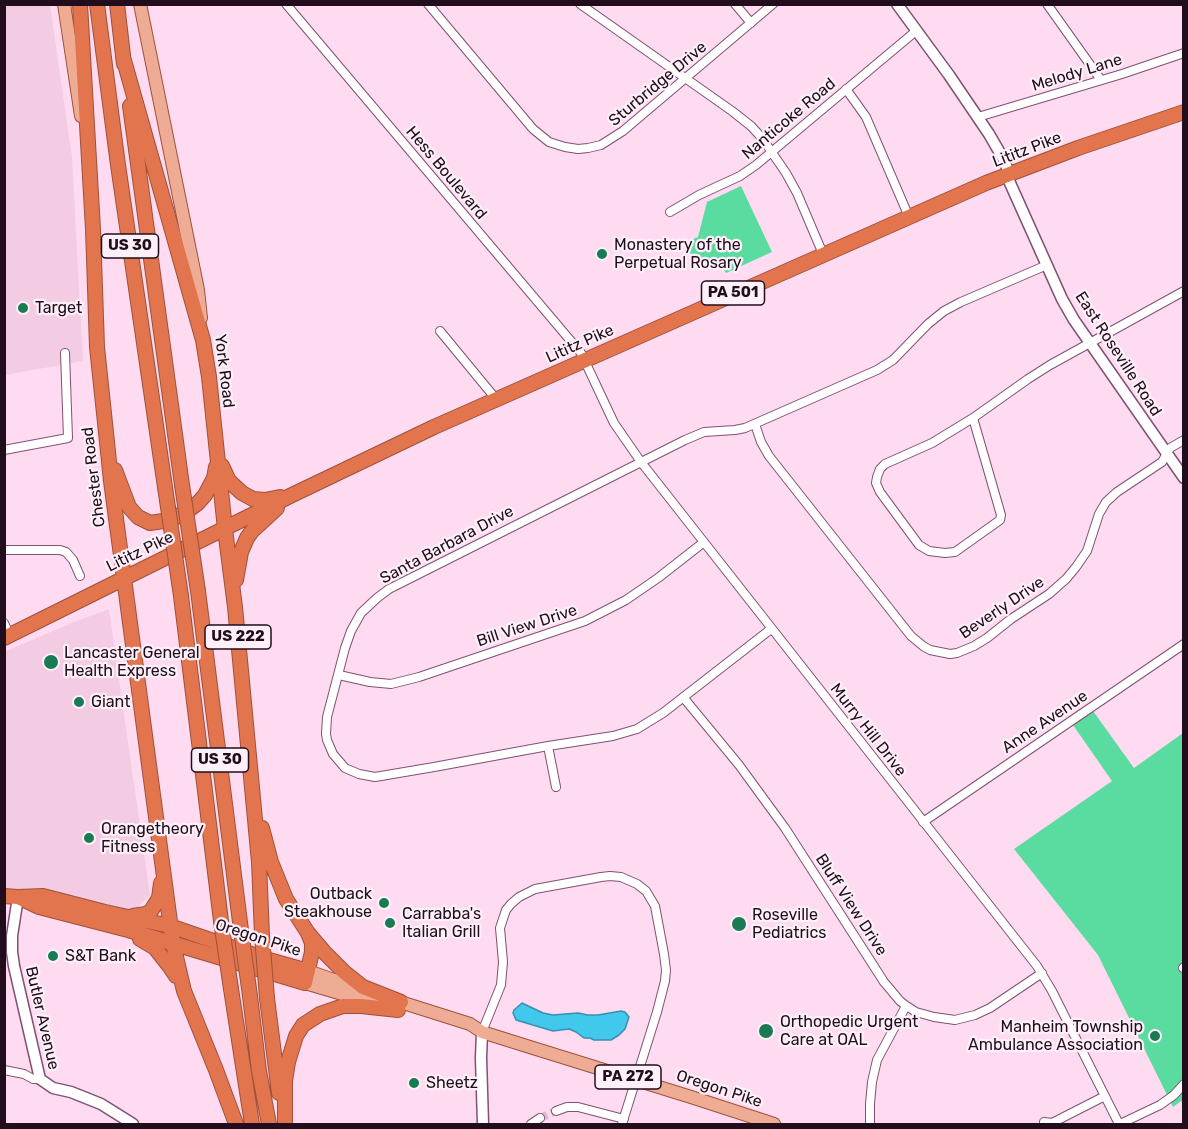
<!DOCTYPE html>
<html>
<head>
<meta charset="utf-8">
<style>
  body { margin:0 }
  #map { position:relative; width:1188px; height:1129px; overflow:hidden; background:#ffdbf1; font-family:Rubik,sans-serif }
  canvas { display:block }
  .frame { position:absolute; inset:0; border:6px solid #210d1b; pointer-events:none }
</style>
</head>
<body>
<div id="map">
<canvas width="1188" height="1129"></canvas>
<div class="frame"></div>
</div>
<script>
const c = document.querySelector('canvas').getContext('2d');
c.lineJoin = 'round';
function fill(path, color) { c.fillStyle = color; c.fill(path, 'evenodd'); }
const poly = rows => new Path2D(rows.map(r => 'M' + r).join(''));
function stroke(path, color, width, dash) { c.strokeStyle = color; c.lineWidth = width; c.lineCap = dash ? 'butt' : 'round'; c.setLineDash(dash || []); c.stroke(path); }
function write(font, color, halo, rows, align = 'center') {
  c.font = font + ' Rubik,sans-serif'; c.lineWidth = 4.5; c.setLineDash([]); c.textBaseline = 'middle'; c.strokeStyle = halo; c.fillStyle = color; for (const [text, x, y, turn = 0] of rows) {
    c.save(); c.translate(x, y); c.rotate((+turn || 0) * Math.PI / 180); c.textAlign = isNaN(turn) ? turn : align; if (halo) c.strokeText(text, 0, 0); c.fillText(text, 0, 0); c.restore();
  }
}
fill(poly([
  [5,5,50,5,72,157,83,361,5,375],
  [109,609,150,895,134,911,5,889,4,652,69,624]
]), '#f3cce4');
fill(poly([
  [741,186,772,252,726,273,721,265,716,260,703,258,694,262,686,242,698,237,707,202],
  [1093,711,1134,768,1183,733,1183,1103,1181,1101,1173,1107,1098,955,1014,849,1112,781,1073,725]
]), '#5adb9f');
const water = poly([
  [522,1003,543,1013,553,1015,578,1013,588,1015,598,1015,621,1011,625,1012,629,1017,625,1029,619,1035,611,1040,594,1040,590,1038,584,1038,576,1032,569,1029,553,1031,516,1020,513,1013,514,1010,522,1003]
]);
fill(water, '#41c8ed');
stroke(water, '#3790ae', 1.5);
stroke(poly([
  [540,1118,556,1111]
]), '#debcd1', 8, [8, 4]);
const street = poly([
  [286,4,581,353,614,423,641,462,1037,966,1052,991,1119,1124],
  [428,4,533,129,549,142,565,147,578,149,588,148,601,145,623,131,773,4],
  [580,4,732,111,751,126,762,138,786,173,797,193,823,254],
  [735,4,751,23],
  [1047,4,1101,80],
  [846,89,866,117,909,217],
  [978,117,1122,74,1184,53],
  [670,212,699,195,740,176,756,165,916,31],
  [440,331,496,399],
  [973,418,1001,515,1000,520,955,552,945,553,929,551,919,545,880,492,876,483,877,477,880,469,885,464,932,443,973,418],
  [973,418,1028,379,1050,365,1184,291],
  [755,424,761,442,769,456,911,636,923,646,930,650,950,654,957,653,974,646,987,638,1011,619,1049,594,1066,579,1076,567,1087,551,1099,514,1106,502,1117,492,1162,462,1170,448,1184,440],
  [4,450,68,438,65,353],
  [4,550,60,550,66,552,73,560,80,576],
  [4,623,10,636],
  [771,629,663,713,637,729,613,736,548,746,434,767,375,777,359,774,345,768,333,754,327,740,326,734,327,717,345,648,351,631,361,613,377,598,389,589,685,440,704,432,735,430,745,428,877,370,893,360,928,324,944,311,961,302,1047,265],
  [339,675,370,682,391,684,419,677,585,621,626,600,658,578,704,542],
  [683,697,739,765,785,828,884,982,900,1001,905,1005,916,1012,934,1017,955,1020,975,1015,990,1008,1042,973],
  [548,746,556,787],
  [923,822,1184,644],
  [1183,968,1184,967],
  [482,1032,501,985,503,962,500,928,506,910,511,904,519,897,535,889,601,877,610,876,621,877,637,884,646,891,655,906,664,954,666,970,665,981,657,1012,622,1124],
  [4,1070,24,1074,33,1079,40,1079],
  [556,1111,567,1107,578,1107,624,1119],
  [1044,1122,1052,1123,1105,1096],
  [531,1124,540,1118],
  [870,1124,870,1104,872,1082,877,1060,906,1006],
  [1120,1124,1160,1105,1174,1095,1184,1084]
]);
const secondary = poly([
  [897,4,949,75,989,134,1004,160,1007,168,1007,174,1010,183,1062,299,1074,320,1184,478],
  [18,897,12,936,12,952,14,966,40,1079,53,1088,71,1092,101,1104,133,1124],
  [482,1032,481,1058,483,1124]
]);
const primary = poly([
  [64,4,81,116],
  [140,4,198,290,201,318],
  [308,971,363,990],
  [305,983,376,1004],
  [394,1000,470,1024,482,1032,533,1048,691,1097,774,1124]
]);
const highway = poly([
  [80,4,93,229,97,347,107,442,111,481,173,944,184,991,216,1070,236,1124],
  [97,4,118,165,165,487],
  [117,4,124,64],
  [123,57,203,340,209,377,225,529,235,607,259,862,262,936],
  [130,106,182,485],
  [222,466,229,481,242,493,253,499,265,500,280,497],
  [115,470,129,507,138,517,150,523,170,520,186,512,198,503,205,495,214,478,216,467],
  [236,580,241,552,247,538,252,531,277,508],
  [198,591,241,930],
  [181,596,221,921],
  [4,638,292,495,434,427,986,183,1078,148,1184,112],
  [262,828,271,862,286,899,308,933,325,953,344,972,363,987,401,1002],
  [4,896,18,897,43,896,105,912,170,926,269,960,308,971],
  [18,897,39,907,128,930,305,983,312,952,312,943,308,933],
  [133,916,146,914,151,911,159,898,161,883],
  [140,939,155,948,170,967,176,976],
  [231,989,252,1124],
  [250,996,259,1071,269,1124],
  [267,998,279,1093],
  [285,1124,285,1081,288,1062,296,1036,303,1025,320,1014,343,1006,361,1006,398,1010]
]);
stroke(street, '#825071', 10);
stroke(secondary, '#825071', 13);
stroke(primary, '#9e513c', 14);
stroke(highway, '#9e513c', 16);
stroke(street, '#fff', 8);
stroke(secondary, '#fff', 10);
stroke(primary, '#eeac94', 12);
stroke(highway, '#e2754d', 14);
const highwayBridge = poly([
  [182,485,198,591],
  [165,487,181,596],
  [221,921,231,989],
  [241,930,250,996],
  [262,936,267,998]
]);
stroke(highwayBridge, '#9e513c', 16, []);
stroke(highwayBridge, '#e2754d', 14);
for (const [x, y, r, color] of [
  [602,254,6,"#197b53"],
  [23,308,6,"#197b53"],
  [51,662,8,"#197b53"],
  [79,702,6,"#197b53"],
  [89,838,6,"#197b53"],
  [384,903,6,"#197b53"],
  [390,923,6,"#197b53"],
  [739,924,8,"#197b53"],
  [53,956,6,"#197b53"],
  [766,1031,8,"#197b53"],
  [1155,1036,6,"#197b53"],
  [414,1083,6,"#197b53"]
]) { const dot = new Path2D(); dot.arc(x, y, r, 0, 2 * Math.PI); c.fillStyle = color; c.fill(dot); stroke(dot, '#fdf0f8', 2); }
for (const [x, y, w] of [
  [130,246,57],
  [733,293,63],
  [238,637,66],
  [220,760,57],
  [628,1077,66]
]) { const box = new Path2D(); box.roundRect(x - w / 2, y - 12, w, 24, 4.5); c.fillStyle = '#fdf0f8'; c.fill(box); stroke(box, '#210d1b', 1.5); }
write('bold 15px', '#210d1b', null, [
  ["US 30",130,246],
  ["PA 501",733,293],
  ["US 222",238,637],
  ["US 30",220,760],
  ["PA 272",628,1077]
]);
write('16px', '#210d1b', '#fdf0f8', [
  ["Melody Lane",1077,73,-17],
  ["Sturbridge Drive",658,84,-40],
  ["Nanticoke Road",789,119,-40],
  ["Lititz Pike",1027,150,-21],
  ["Hess Boulevard",446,173,50],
  ["Lititz Pike",580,344,-24],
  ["East Roseville Road",1118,354,57],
  ["York Road",224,371,83],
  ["Chester Road",94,477,-97],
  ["Santa Barbara Drive",447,545,-28],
  ["Lititz Pike",140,552,-26],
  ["Beverly Drive",1002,608,-34],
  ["Bill View Drive",527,626,-18],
  ["Anne Avenue",1045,722,-34],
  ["Murry Hill Drive",868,730,52],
  ["Bluff View Drive",851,905,57],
  ["Oregon Pike",258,938,18],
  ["Butler Avenue",42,1018,77],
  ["Oregon Pike",719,1089,18]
]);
write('16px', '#210d1b', '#fdf0f8', [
  ["Monastery of the",614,245],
  ["Perpetual Rosary",614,263],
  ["Target",35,308],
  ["Lancaster General",64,653],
  ["Health Express",64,671],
  ["Giant",91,702],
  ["Orangetheory",101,829],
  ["Fitness",101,847],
  ["Outback",372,894,"right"],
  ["Steakhouse",372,912,"right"],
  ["Carrabba's",402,914],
  ["Italian Grill",402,932],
  ["Roseville",752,915],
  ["Pediatrics",752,933],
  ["S&T Bank",65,956],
  ["Orthopedic Urgent",780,1022],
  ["Care at OAL",780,1040],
  ["Manheim Township",1143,1027,"right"],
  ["Ambulance Association",1143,1045,"right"],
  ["Sheetz",426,1083]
], 'left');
</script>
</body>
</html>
